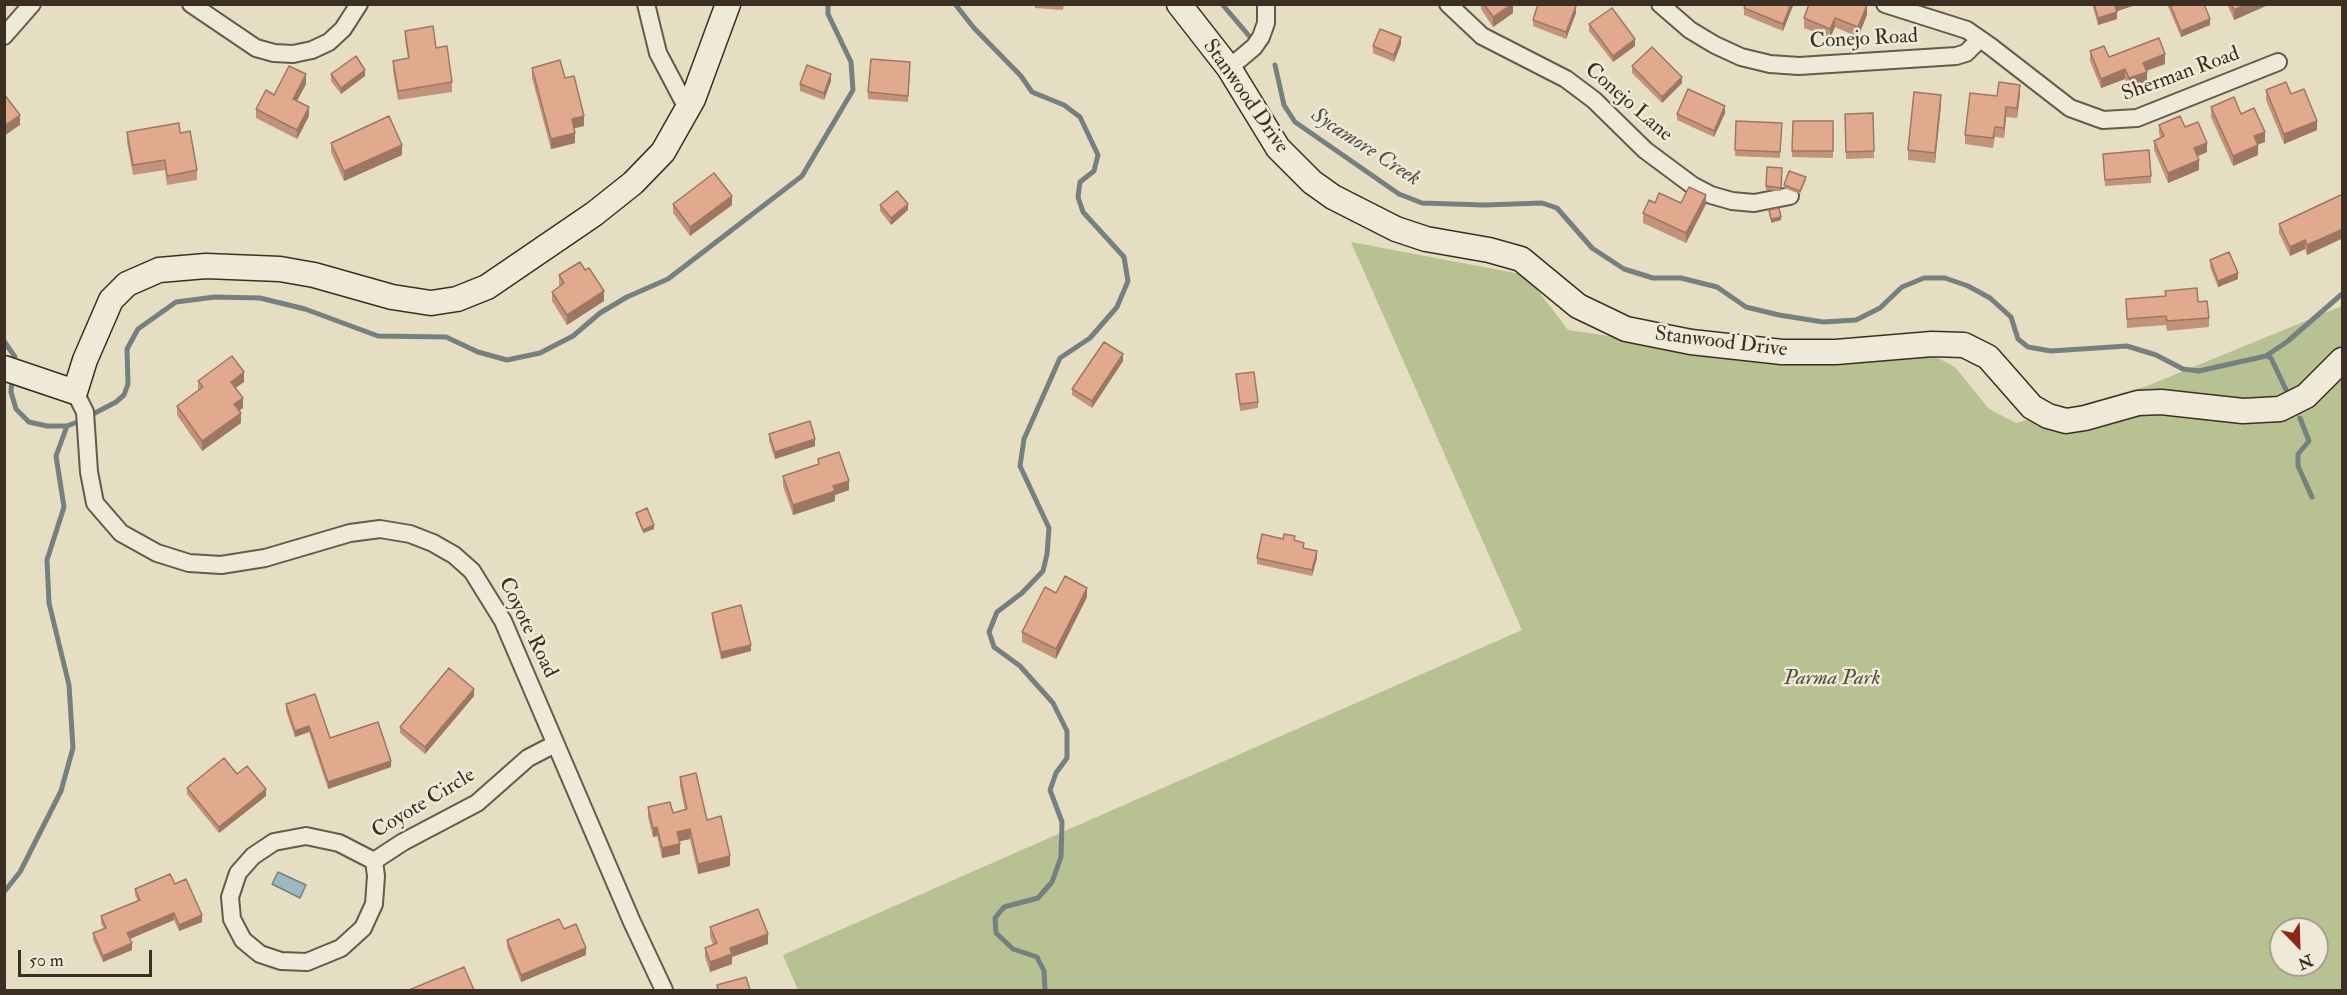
<!DOCTYPE html>
<html>
<head>
<meta charset="utf-8">
<style>
  body { margin:0 }
  #map { position:relative; width:2347px; height:995px; overflow:hidden; background:#e6dec2; font-family:"IM FELL Double Pica",serif }
  canvas { display:block }
  .frame { position:absolute; inset:0; border:6px solid #3d2e23; pointer-events:none }
  .north { position:absolute; left:2269px; top:917px; width:60px; height:60px; box-sizing:border-box; background:#efead7; border:2px solid #a89f8f; border-radius:50%; rotate:157deg; font-size:16px; font-weight:700; line-height:24px; text-align:center; color:#3d2e23 }
  .north::after { content:''; display:block; margin:auto; width:21px; height:27px; background:#8f2418; clip-path:polygon(50% 0,100% 100%,50% 72%,0 100%) }
  .scale { position:absolute; left:18px; top:950px; width:134px; height:27px; box-sizing:border-box; border:3px solid #3d2e23; border-top:0; padding-left:8px; font-size:18px; line-height:21px; white-space:nowrap; color:#3d2e23; -webkit-text-stroke:4px #efead7; paint-order:stroke }
</style>
</head>
<body>
<div id="map">
<canvas width="2347" height="995"></canvas>
<div class="frame"></div>
<div class="north">N</div>
<div class="scale">50 m</div>
</div>
<script>
const c = document.querySelector('canvas').getContext('2d');
c.lineJoin = 'round';
function fill(path, color) { c.fillStyle = color; c.fill(path, 'evenodd'); }
const poly = rows => new Path2D(rows.map(r => 'M' + r).join(''));
function stroke(path, color, width, dash) { c.strokeStyle = color; c.lineWidth = width; c.lineCap = dash ? 'butt' : 'round'; c.setLineDash(dash || []); c.stroke(path); }
function write(font, color, halo, rows, align = 'center') {
  c.font = font + ' "IM FELL Double Pica",serif'; c.lineWidth = 5; c.setLineDash([]); c.textBaseline = 'middle'; c.strokeStyle = halo; c.fillStyle = color; for (const [text, x, y, turn = 0] of rows) {
    c.save(); c.translate(x, y); c.rotate((+turn || 0) * Math.PI / 180); c.textAlign = isNaN(turn) ? turn : align; if (halo) c.strokeText(text, 0, 0); c.fillText(text, 0, 0); c.restore();
  }
}
fill(poly([
  [1351,242,1526,275,1568,330,1726,353,1925,351,1955,367,1989,409,2016,423,2147,386,2342,306,2342,990,798,990,783,955,1522,630],
  [2281,929,2317,929,2317,965,2281,965]
]), '#b7c192');
const water = poly([
  [278,872,306,885,300,898,272,884,278,872]
]);
fill(water, '#9bb9be');
stroke(water, '#758180', 1.5);
stroke(poly([
  [955,4,974,28,1021,76,1032,92,1064,105,1080,117,1098,155,1094,171,1080,182,1078,197,1083,212,1124,257,1128,281,1117,307,1090,338,1060,358,1024,439,1020,466,1049,528,1047,554,1043,571,1022,593,997,612,989,632,994,647,1020,666,1053,703,1067,731,1067,758,1056,773,1050,790,1062,822,1061,857,1052,882,1038,898,1004,907,995,918,996,933,1013,949,1037,957,1044,971,1045,990],
  [1222,4,1250,37],
  [1275,65,1284,105,1295,122,1399,194,1422,203,1484,205,1542,203,1557,208,1592,248,1624,269,1653,278,1681,278,1717,287,1746,307,1779,315,1823,322,1856,320,1880,308,1902,287,1924,278,1945,278,1968,286,1990,298,2011,317,2018,339,2028,347,2051,351,2127,346,2156,355,2183,369,2199,371,2266,356,2288,341,2342,294],
  [4,341,15,357,14,365],
  [2266,356,2271,358,2287,392],
  [12,377,11,392,16,409,29,422,47,426,67,426,75,423],
  [95,413,116,402,124,395,128,384,127,349,138,329,176,302,215,297,260,298,305,309,378,336,446,337,478,352,507,360,540,353,573,336,600,313,627,297,668,279,802,176,853,90,851,62,828,14,828,4],
  [2300,418,2309,441,2298,454,2298,466,2312,497],
  [4,892,20,872,61,791,73,748,69,685,49,603,47,560,64,507,56,456,67,426]
]), '#758180', 5);
const minor = poly([
  [191,4,256,48,274,53,293,54,312,50,329,42,343,29,359,4],
  [646,4,658,53,688,110],
  [1448,4,1482,36,1566,79,1594,100,1645,150,1692,185,1711,195,1732,201,1754,203,1790,196],
  [1660,4,1690,30,1715,45,1741,57,1770,64,1799,66,1956,56,1966,53,1980,39],
  [1885,4,1967,30,1990,46,2070,108,2103,120,2137,118,2278,62],
  [4,36,32,4],
  [1229,68,1254,47,1261,37,1266,23,1266,4],
  [75,392,85,412,89,472,95,503,121,533,157,553,189,563,221,565,265,558,350,533,380,529,410,534,433,543,454,555,472,571,503,621,632,922,664,990],
  [306,836,339,843,374,861,376,876,374,904,363,928,341,948,307,962,281,961,260,954,243,940,232,919,230,897,238,873,253,856,274,842,306,836],
  [374,861,403,842,477,803,528,758,555,744]
]);
const secondary = poly([
  [1179,4,1229,68,1278,148,1312,182,1333,197,1396,229,1426,239,1489,250,1521,259,1578,306,1626,329,1691,342,1782,352,1836,352,1932,344,1964,345,1988,357,2032,407,2048,416,2066,421,2085,418,2138,403,2161,402,2243,411,2280,409,2306,396,2342,360],
  [4,368,75,392,85,360,111,300,127,284,159,270,206,266,280,269,314,275,392,297,431,303,457,299,487,287,594,214,633,183,663,152,693,99,728,4]
]);
stroke(minor, '#675a4b', 20);
stroke(secondary, '#3d2e23', 27);
stroke(minor, '#efead7', 16);
stroke(secondary, '#efead7', 24);
fill(poly([
  [1035,4,1064,4,1063,10,1035,8],
  [1481,4,1513,4,1513,13,1493,27,1481,9],
  [1793,4,1783,31,1744,15,1744,8],
  [2092,4,2138,4,2117,11,2117,19,2098,25],
  [2167,4,2204,4,2210,25,2181,37],
  [2227,4,2268,4,2268,5,2234,20],
  [1576,13,1566,39,1533,26,1533,20],
  [1867,15,1858,37,1835,27,1830,38,1804,28,1804,18],
  [1589,24,1635,46,1613,62,1589,31],
  [405,31,436,48,452,82,452,92,398,100,393,71,393,61,408,59,405,40],
  [1401,44,1394,62,1373,53,1373,46],
  [2090,51,2109,57,2165,64,2146,71,2147,81,2129,88,2125,79,2101,88,2090,61],
  [1632,66,1682,83,1662,103,1632,73],
  [532,68,565,78,584,126,574,128,575,143,551,149,532,78],
  [910,69,908,102,868,99,868,92],
  [331,74,365,76,341,94,331,81],
  [831,81,824,100,800,91,800,84],
  [306,84,297,101,309,116,297,139,256,118,256,109,274,95],
  [2266,90,2291,94,2317,130,2284,144,2266,100],
  [2020,94,2017,118,2006,117,2004,138,1995,137,1993,148,1965,144,1965,135],
  [1941,105,1935,163,1908,160,1908,150],
  [2211,107,2241,114,2265,142,2258,144,2258,155,2233,166,2211,117],
  [1725,113,1714,137,1677,120,1677,114],
  [1873,113,1874,158,1846,159,1845,114],
  [1736,121,1782,123,1780,158,1735,156],
  [1793,121,1833,121,1833,158,1792,157],
  [2159,125,2185,127,2207,152,2197,156,2199,170,2168,183,2154,150,2154,141,2161,138,2159,134],
  [127,132,180,133,197,170,197,180,167,185,165,170,133,175,127,142],
  [331,143,402,155,344,181,331,152],
  [2103,154,2151,176,2151,183,2105,186],
  [1767,167,1782,168,1781,191,1766,190],
  [1806,180,1800,194,1784,188,1784,185],
  [2343,194,2343,238,2307,255,2305,249,2290,256,2279,233,2279,224],
  [1655,203,1681,203,1706,204,1686,243,1643,223,1643,213],
  [673,204,732,205,690,236,673,213],
  [880,205,908,210,891,225,880,211],
  [2210,260,2238,279,2218,287,2210,267],
  [559,275,604,301,567,325,552,301,552,292,560,286,559,285],
  [2126,299,2198,302,2209,318,2209,327,2167,331,2166,325,2127,328],
  [1123,361,1092,408,1072,395,1072,389],
  [1236,374,1258,402,1258,408,1240,411],
  [198,381,244,382,235,388,243,408,239,411,241,423,202,451,177,415,177,406,198,390],
  [769,434,815,446,775,459,769,441],
  [818,459,849,490,835,495,835,501,793,515,783,486,783,476,818,464],
  [636,513,654,529,643,533,636,516],
  [1295,541,1317,558,1312,576,1257,564,1257,558],
  [1056,593,1087,597,1056,659,1022,642,1022,632],
  [712,613,751,651,721,659,712,619],
  [474,696,425,754,400,733,400,727],
  [286,704,330,738,391,767,328,789,309,732,295,737,286,711],
  [237,774,266,796,219,833,187,794,187,788],
  [680,777,707,820,730,866,698,874,690,839,679,841,680,854,662,858,657,836,653,837,648,817,648,807,673,813,685,810,680,786],
  [175,884,202,922,179,931,174,920,130,939,132,950,103,962,93,940,93,933,104,929,101,923,101,916,138,901,135,895,135,889],
  [710,927,768,944,732,957,732,964,710,972,705,957,705,948,713,944,710,937],
  [507,940,586,955,521,982,507,947]
]), '#c2927a');
fill(poly([
  [1512,4,1513,4,1513,13,1493,27,1493,17],
  [1791,4,1793,4,1793,6,1783,31,1783,24],
  [2118,4,2138,4,2115,12,2115,6],
  [2247,4,2268,4,2268,5,2234,20,2234,10],
  [1867,5,1867,15,1858,37,1858,27],
  [1576,6,1576,13,1566,39,1566,32],
  [2117,12,2117,19,2098,25,2098,18],
  [1835,18,1835,27,1830,38,1830,29],
  [2210,19,2210,25,2181,37,2181,31],
  [1401,37,1401,44,1394,62,1394,55],
  [1635,39,1635,46,1613,62,1613,56],
  [2165,54,2165,64,2143,72,2143,63],
  [2125,69,2125,79,2101,88,2101,79],
  [365,70,365,76,341,94,341,88],
  [2147,72,2147,81,2129,88,2129,78],
  [306,74,306,84,293,108,293,99],
  [831,74,831,81,824,100,824,93],
  [1682,77,1682,83,1662,103,1662,97],
  [2020,85,2020,94,2017,118,2017,108],
  [1941,95,1941,105,1935,163,1935,153],
  [1725,106,1725,113,1714,137,1714,131],
  [309,107,309,116,297,139,297,130],
  [2006,107,2006,117,2004,138,2004,128],
  [20,115,20,125,4,136,4,126],
  [584,116,584,126,572,129,572,119],
  [2317,121,2317,130,2284,144,2284,134],
  [2265,132,2265,142,2254,146,2254,136],
  [575,133,575,143,551,149,551,139],
  [2207,143,2207,152,2194,158,2194,148],
  [402,145,402,155,344,181,344,171],
  [2258,145,2258,155,2233,166,2233,156],
  [2199,160,2199,170,2168,183,2168,173],
  [1706,195,1706,204,1686,243,1686,233],
  [732,196,732,205,690,236,690,227],
  [908,204,908,210,891,225,891,218],
  [1781,217,1781,220,1771,223,1771,219],
  [2343,229,2343,238,2307,255,2307,245],
  [2305,240,2305,249,2290,256,2290,247],
  [2238,273,2238,279,2218,287,2218,281],
  [604,291,604,301,567,325,567,315],
  [1123,354,1123,361,1092,408,1092,401],
  [244,372,244,382,231,391,231,382],
  [243,398,243,408,234,414,234,404],
  [241,413,241,423,202,451,202,441],
  [815,439,815,446,775,459,775,452],
  [849,481,849,490,835,495,835,501,793,515,793,505,833,486],
  [654,525,654,529,643,533,643,530],
  [1317,551,1317,558,1312,576,1312,570],
  [1087,588,1087,597,1056,659,1056,649],
  [751,645,751,651,721,659,721,652],
  [474,689,474,696,425,754,425,747],
  [309,726,309,732,295,737,295,731],
  [391,761,391,767,328,789,328,782],
  [266,789,266,796,219,833,219,827],
  [657,827,657,836,653,837,653,828],
  [690,829,690,839,677,842,677,832],
  [680,844,680,854,662,858,662,848],
  [730,856,730,866,698,874,698,864],
  [174,913,174,920,127,940,127,933],
  [202,915,202,922,179,931,179,925],
  [768,934,768,944,732,957,732,964,710,972,710,962,730,948],
  [132,943,132,950,103,962,103,956],
  [586,948,586,955,521,982,521,975]
]), '#9e7763');
const building = poly([
  [1484,4,1512,4,1493,17,1484,4],
  [1538,4,1572,4,1576,6,1566,32,1533,20,1538,4],
  [1746,4,1791,4,1783,24,1744,8,1746,4],
  [1809,4,1865,4,1867,5,1858,27,1835,18,1830,29,1804,18,1809,4],
  [2094,4,2118,4,2115,6,2117,12,2098,18,2094,4],
  [2170,4,2204,4,2210,19,2181,31,2170,4],
  [2231,4,2247,4,2234,10,2231,4],
  [1612,8,1635,39,1613,56,1589,24,1612,8],
  [433,26,436,48,447,46,452,82,398,91,393,61,409,58,405,31,433,26],
  [1380,29,1401,37,1394,55,1373,46,1380,29],
  [2159,38,2165,54,2143,63,2147,72,2129,78,2125,69,2101,79,2090,51,2104,46,2109,57,2159,38],
  [1652,47,1682,77,1662,97,1632,66,1652,47],
  [356,56,365,70,341,88,331,74,356,56],
  [871,59,910,62,908,96,868,92,871,59],
  [560,60,565,78,574,76,584,116,572,119,575,133,551,139,532,68,560,60],
  [807,65,831,74,824,93,800,84,807,65],
  [289,66,306,74,293,99,309,107,297,130,256,109,266,90,274,95,289,66],
  [1999,82,2020,85,2017,108,2006,107,2004,128,1995,127,1993,138,1965,135,1970,93,1997,96,1999,82],
  [2286,82,2291,94,2304,89,2317,121,2284,134,2266,90,2286,82],
  [1688,89,1725,106,1714,131,1677,114,1688,89],
  [1914,92,1941,95,1935,153,1908,150,1914,92],
  [4,94,20,115,4,126,4,94],
  [2234,97,2241,114,2254,108,2265,132,2254,136,2258,145,2233,156,2211,107,2234,97],
  [1873,113,1874,151,1846,152,1845,114,1873,113],
  [389,116,402,145,344,171,331,143,389,116],
  [2180,116,2185,127,2198,122,2207,143,2194,148,2199,160,2168,173,2154,141,2164,136,2159,125,2180,116],
  [1736,121,1782,123,1780,152,1735,150,1736,121],
  [1793,121,1833,121,1833,151,1792,151,1793,121],
  [179,123,180,133,190,131,197,170,167,176,165,160,133,165,127,132,179,123],
  [2149,150,2151,176,2105,180,2103,154,2149,150],
  [1767,167,1782,168,1781,188,1766,186,1767,167],
  [1789,171,1806,177,1800,191,1784,185,1789,171],
  [714,173,732,196,690,227,673,204,714,173],
  [1689,187,1706,195,1686,233,1643,213,1649,200,1655,203,1659,193,1681,203,1689,187],
  [897,191,908,204,891,218,880,205,897,191],
  [2343,194,2343,229,2307,245,2305,240,2290,247,2279,224,2343,194],
  [1779,208,1781,217,1771,219,1769,210,1779,208],
  [2229,252,2238,273,2218,281,2210,260,2229,252],
  [580,262,585,270,589,268,604,291,567,315,552,292,564,283,559,275,580,262],
  [2197,288,2198,302,2207,301,2209,318,2167,321,2166,316,2127,319,2126,299,2166,296,2165,291,2197,288],
  [1104,342,1123,354,1092,401,1072,389,1104,342],
  [232,356,244,372,231,382,243,398,234,404,241,413,202,441,177,406,203,387,198,381,232,356],
  [1254,372,1258,402,1240,404,1236,374,1254,372],
  [810,421,815,439,775,452,769,434,810,421],
  [839,452,849,481,833,486,835,491,793,505,783,476,819,464,818,459,839,452],
  [647,508,654,525,643,530,636,513,647,508],
  [1262,534,1283,539,1284,534,1295,536,1294,540,1304,543,1303,548,1317,551,1312,570,1257,558,1262,534],
  [1065,576,1087,588,1056,649,1022,632,1045,587,1056,593,1065,576],
  [741,605,751,645,721,652,712,613,741,605],
  [449,668,474,689,425,747,400,727,449,668],
  [315,694,330,738,378,722,391,761,328,782,309,726,295,731,286,704,315,694],
  [224,758,237,774,247,766,266,789,219,827,187,788,224,758],
  [696,773,707,820,721,816,730,856,698,864,690,829,677,832,680,844,662,848,657,827,653,828,648,807,670,802,673,813,687,809,680,777,696,773],
  [170,874,175,884,186,879,202,915,179,925,174,913,127,933,132,943,103,956,93,933,106,928,101,916,140,900,135,889,170,874],
  [758,909,768,934,730,948,732,954,710,962,705,948,717,943,710,927,758,909],
  [559,919,564,929,576,924,586,948,521,975,507,940,559,919],
  [464,967,474,990,409,990,464,967],
  [746,977,750,990,718,990,717,985,746,977]
]);
fill(building, '#e1aa8e');
stroke(building, '#9e7763', 1.5);
write('21px', '#3d2e23', '#efead7', [
  ["Conejo Road",1864,40,-3],
  ["Sherman Road",2181,75,-20],
  ["Stanwood Drive",1245,97,55],
  ["Conejo Lane",1628,103,41],
  ["Stanwood Drive",1721,343,7],
  ["Coyote Road",527,628,64],
  ["Coyote Circle",424,804,-31]
]);
write('italic 21px', '#554b39', '#efead7', [
  ["Parma Park",1832,679]
]);
write('italic 22px', '#54514a', '#efead7', [
  ["Sycamore Creek",1365,148,33]
]);
</script>
</body>
</html>
